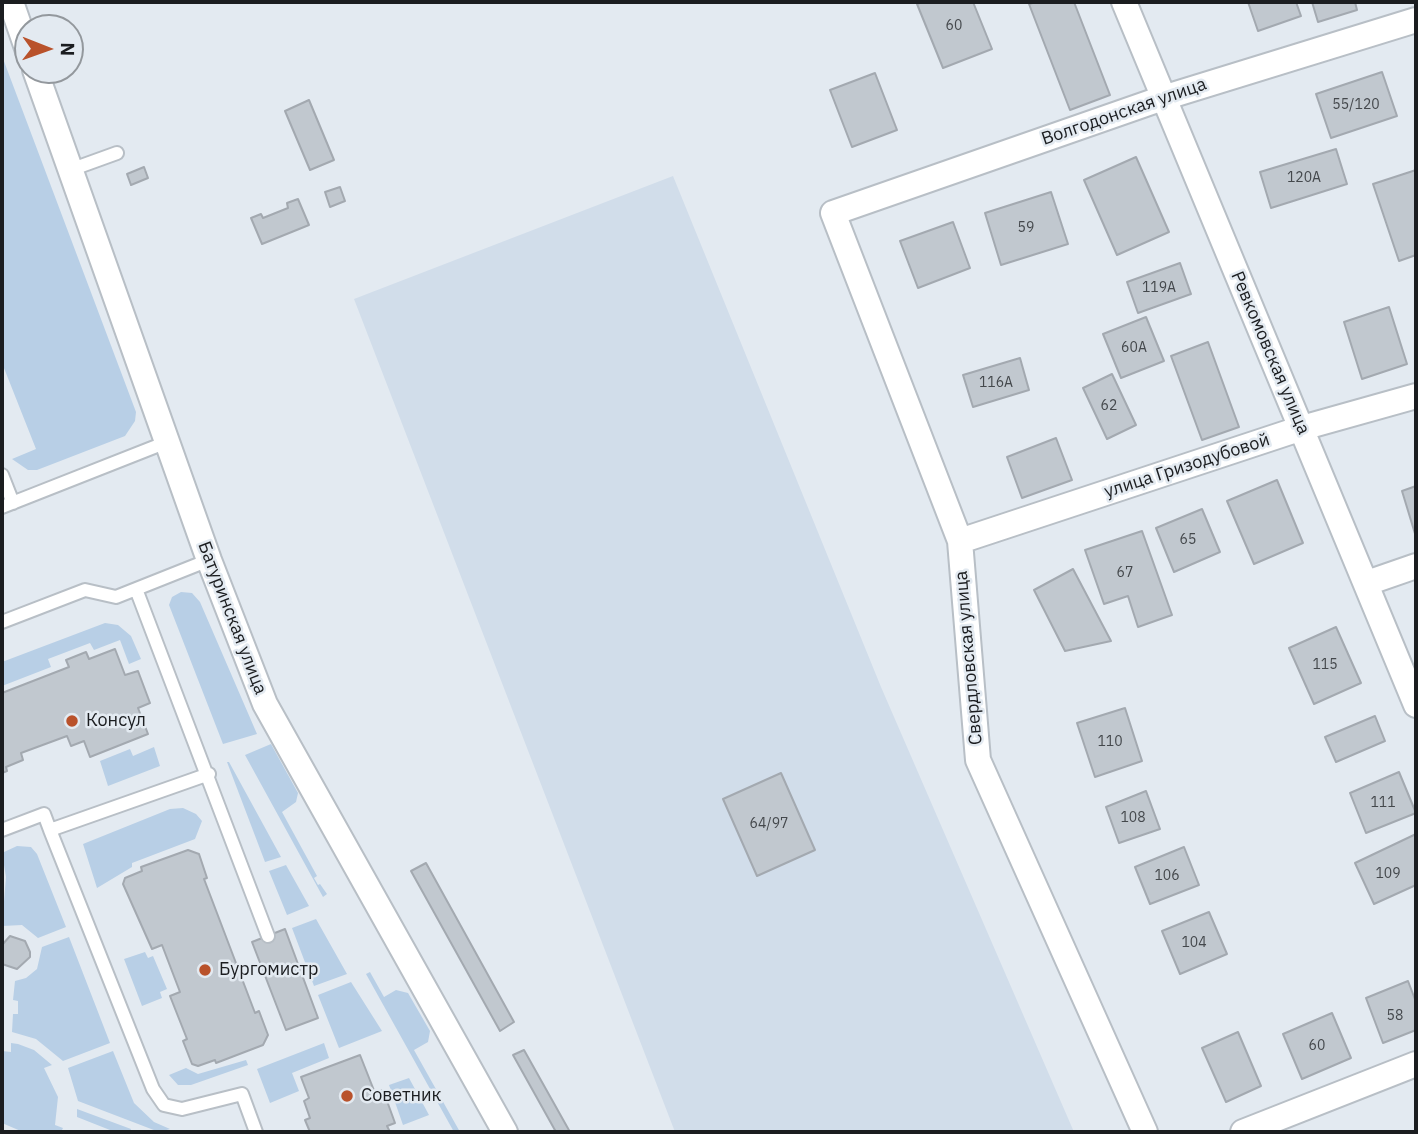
<!DOCTYPE html>
<html>
<head>
<meta charset="utf-8">
<style>
  body { margin:0 }
  #map { position:relative; width:1418px; height:1134px; overflow:hidden; background:#e3eaf1; font-family:"IBM Plex Sans",sans-serif }
  canvas { display:block }
  .frame { position:absolute; inset:0; border:4px solid #1b1d20; pointer-events:none }
  .north { position:absolute; left:14px; top:14px; width:70px; height:70px; box-sizing:border-box; background:#e3eaf1; border:2px solid #93989d; border-radius:50%; rotate:91deg; font-size:19px; font-weight:700; line-height:28px; text-align:center; color:#1b1d20 }
  .north::after { content:''; display:block; margin:auto; width:24px; height:32px; background:#b9522b; clip-path:polygon(50% 0,100% 100%,50% 72%,0 100%) }
</style>
</head>
<body>
<div id="map">
<canvas width="1418" height="1134"></canvas>
<div class="frame"></div>
<div class="north">N</div>
</div>
<script>
const c = document.querySelector('canvas').getContext('2d');
c.lineJoin = 'round';
function fill(path, color) { c.fillStyle = color; c.fill(path, 'evenodd'); }
const poly = rows => new Path2D(rows.map(r => 'M' + r).join(''));
function stroke(path, color, width, dash) { c.strokeStyle = color; c.lineWidth = width; c.lineCap = dash ? 'butt' : 'round'; c.setLineDash(dash || []); c.stroke(path); }
function write(font, color, halo, rows, align = 'center') {
  c.font = font + ' "IBM Plex Sans",sans-serif'; c.lineWidth = 5; c.setLineDash([]); c.textBaseline = 'middle'; c.strokeStyle = halo; c.fillStyle = color; for (const [text, x, y, turn = 0] of rows) {
    c.save(); c.translate(x, y); c.rotate((+turn || 0) * Math.PI / 180); c.textAlign = isNaN(turn) ? turn : align; if (halo) c.strokeText(text, 0, 0); c.fillText(text, 0, 0); c.restore();
  }
}
fill(poly([
  [673,176,881,687,1074,1132,675,1132,354,299]
]), '#d1ddea');
fill(poly([
  [2,56,136,412,135,421,125,436,37,470,28,470,12,459,36,449,2,363],
  [181,592,192,593,200,602,257,734,223,744,169,605,172,597],
  [105,623,118,625,131,636,141,659,129,664,120,640,94,650,90,643,48,659,51,667,2,686,2,662],
  [271,744,298,793,296,802,282,812,317,876,314,878,318,885,320,884,327,894,323,897,245,755],
  [154,747,160,766,108,786,100,761,130,749,133,756],
  [227,762,229,762,281,857,265,862],
  [183,808,196,814,202,821,195,839,132,863,132,867,97,888,83,844,170,809],
  [17,846,31,847,37,854,66,927,38,938,22,925,2,926,6,877,2,853],
  [286,865,309,906,287,915,269,871],
  [316,919,347,974,314,986,292,928],
  [69,937,110,1043,63,1061,36,1039,12,1032,13,1014,18,1014,18,1001,13,1000,15,981,26,978,37,969,42,947],
  [145,952,148,958,153,956,167,989,160,992,162,998,142,1006,124,959],
  [370,972,384,997,396,990,408,993,430,1031,428,1042,414,1050,460,1132,454,1132,366,974],
  [351,982,382,1031,339,1048,318,995],
  [2,1042,2,1051,11,1052,11,1043,18,1044,34,1050,52,1065,44,1068,58,1097,55,1125,63,1128,61,1132,23,1132,2,1123],
  [324,1043,329,1058,292,1073,299,1091,270,1103,257,1069],
  [113,1051,134,1103,154,1122,170,1129,159,1132,78,1101,68,1068],
  [246,1060,248,1065,191,1085,178,1085,169,1075,186,1068,198,1074],
  [409,1078,429,1115,403,1125,389,1085],
  [77,1109,131,1129,130,1132,115,1132,77,1117]
]), '#b8cfe6');
const building = poly([
  [923,2,973,2,992,49,943,68,917,4,923,2],
  [1036,2,1074,2,1110,95,1070,110,1029,4,1036,2],
  [1248,2,1296,2,1301,16,1258,31,1248,2],
  [1312,2,1355,2,1357,10,1318,22,1312,2],
  [1382,72,1397,116,1331,138,1316,94,1382,72],
  [875,73,897,130,852,147,830,90,875,73],
  [309,100,334,160,310,170,285,111,309,100],
  [1336,149,1347,184,1271,208,1260,172,1336,149],
  [1136,157,1169,232,1117,255,1084,180,1136,157],
  [144,167,148,178,131,185,127,174,144,167],
  [1416,170,1416,255,1399,261,1373,184,1416,170],
  [340,187,345,201,330,207,325,192,340,187],
  [1051,192,1068,244,1001,265,985,213,1051,192],
  [298,199,309,225,262,244,251,218,261,214,263,218,288,208,287,203,298,199],
  [953,222,970,268,918,288,900,241,953,222],
  [1180,263,1191,294,1138,313,1127,282,1180,263],
  [1389,307,1407,364,1362,379,1344,322,1389,307],
  [1146,317,1164,361,1121,378,1103,334,1146,317],
  [1208,342,1239,427,1202,440,1171,356,1208,342],
  [1020,358,1029,390,973,407,963,375,1020,358],
  [1112,374,1136,425,1107,439,1083,388,1112,374],
  [1056,438,1072,480,1022,498,1007,457,1056,438],
  [1277,480,1303,543,1254,564,1227,501,1277,480],
  [1416,486,1416,537,1402,491,1416,486],
  [1202,509,1220,552,1174,572,1156,528,1202,509],
  [1142,531,1172,615,1138,627,1128,596,1104,604,1085,550,1142,531],
  [1073,569,1111,641,1065,651,1034,590,1073,569],
  [1336,627,1361,683,1314,704,1289,648,1336,627],
  [115,649,125,675,138,671,150,703,138,708,148,734,90,757,84,741,71,746,67,736,21,753,23,760,6,767,7,771,2,773,2,693,69,667,66,660,86,652,89,659,115,649],
  [1125,708,1142,761,1095,777,1077,723,1125,708],
  [1375,716,1385,741,1336,762,1325,737,1375,716],
  [1399,772,1416,813,1366,833,1350,793,1399,772],
  [781,773,815,850,757,876,723,799,781,773],
  [1146,791,1160,829,1119,843,1106,807,1146,791],
  [1416,834,1416,885,1374,904,1355,863,1416,834],
  [1184,847,1199,885,1150,904,1135,867,1184,847],
  [188,850,199,854,207,878,204,879,255,1013,259,1011,268,1035,263,1045,216,1063,215,1060,198,1066,192,1064,183,1041,187,1039,170,996,180,992,162,945,152,949,123,884,125,878,142,871,141,867,188,850],
  [426,863,514,1022,500,1031,411,871,426,863],
  [1209,912,1227,954,1180,974,1162,931,1209,912],
  [285,929,318,1018,286,1030,252,942,285,929],
  [10,936,25,941,30,952,30,957,17,969,2,964,2,945,10,936],
  [1408,981,1416,1002,1416,1030,1383,1043,1366,998,1408,981],
  [1332,1013,1351,1058,1302,1079,1283,1034,1332,1013],
  [1238,1032,1261,1086,1226,1102,1202,1048,1238,1032],
  [524,1050,570,1132,556,1132,513,1055,524,1050],
  [360,1055,375,1093,383,1090,395,1123,387,1126,390,1132,310,1132,305,1120,310,1118,304,1101,309,1098,301,1077,360,1055]
]);
fill(building, '#c1c8cf');
stroke(building, '#a3a9b0', 2);
const service = poly([
  [70,170,117,153],
  [2,475,13,503],
  [2,507,167,442],
  [136,589,268,936],
  [2,622,85,590,116,597,209,560],
  [2,830,44,814,50,830,209,774],
  [50,830,153,1089,164,1105,182,1109,242,1094,256,1132]
]);
const minor = poly([
  [11,2,28,51],
  [1124,2,1416,705],
  [35,70,209,560,265,704,505,1132],
  [960,541,1302,428,1416,396],
  [1367,583,1416,566],
  [1145,1132,978,760,960,541,833,213,1163,98,1416,20],
  [1243,1132,1416,1064]
]);
stroke(service, '#b8bfc6', 16);
stroke(minor, '#b8bfc6', 28);
stroke(service, '#fff', 12);
stroke(minor, '#fff', 24);
for (const [x, y, r, color] of [
  [72,721,7,"#b9522b"],
  [205,970,7,"#b9522b"],
  [347,1096,7,"#b9522b"]
]) { const dot = new Path2D(); dot.arc(x, y, r, 0, 2 * Math.PI); c.fillStyle = color; c.fill(dot); stroke(dot, '#e3eaf1', 2.5); }
write('14px', '#44484c', null, [
  ["60",954,26],
  ["55/120",1356,105],
  ["120А",1304,178],
  ["59",1026,228],
  ["119А",1159,288],
  ["60А",1134,348],
  ["116А",996,383],
  ["62",1109,406],
  ["65",1188,540],
  ["67",1125,573],
  ["115",1325,665],
  ["110",1110,742],
  ["111",1383,803],
  ["108",1133,818],
  ["64/97",769,824],
  ["109",1388,874],
  ["106",1167,876],
  ["104",1194,943],
  ["58",1395,1016],
  ["60",1317,1046]
]);
write('18px', '#1b1d20', '#e3eaf1', [
  ["Волгодонская улица",1124,112,-19],
  ["Ревкомовская улица",1270,353,67],
  ["улица Гризодубовой",1187,466,-18],
  ["Батуринская улица",232,618,69],
  ["Свердловская улица",969,658,-95]
]);
write('18px', '#1b1d20', '#e3eaf1', [
  ["Консул",86,721],
  ["Бургомистр",219,970],
  ["Советник",361,1096]
], 'left');
</script>
</body>
</html>
